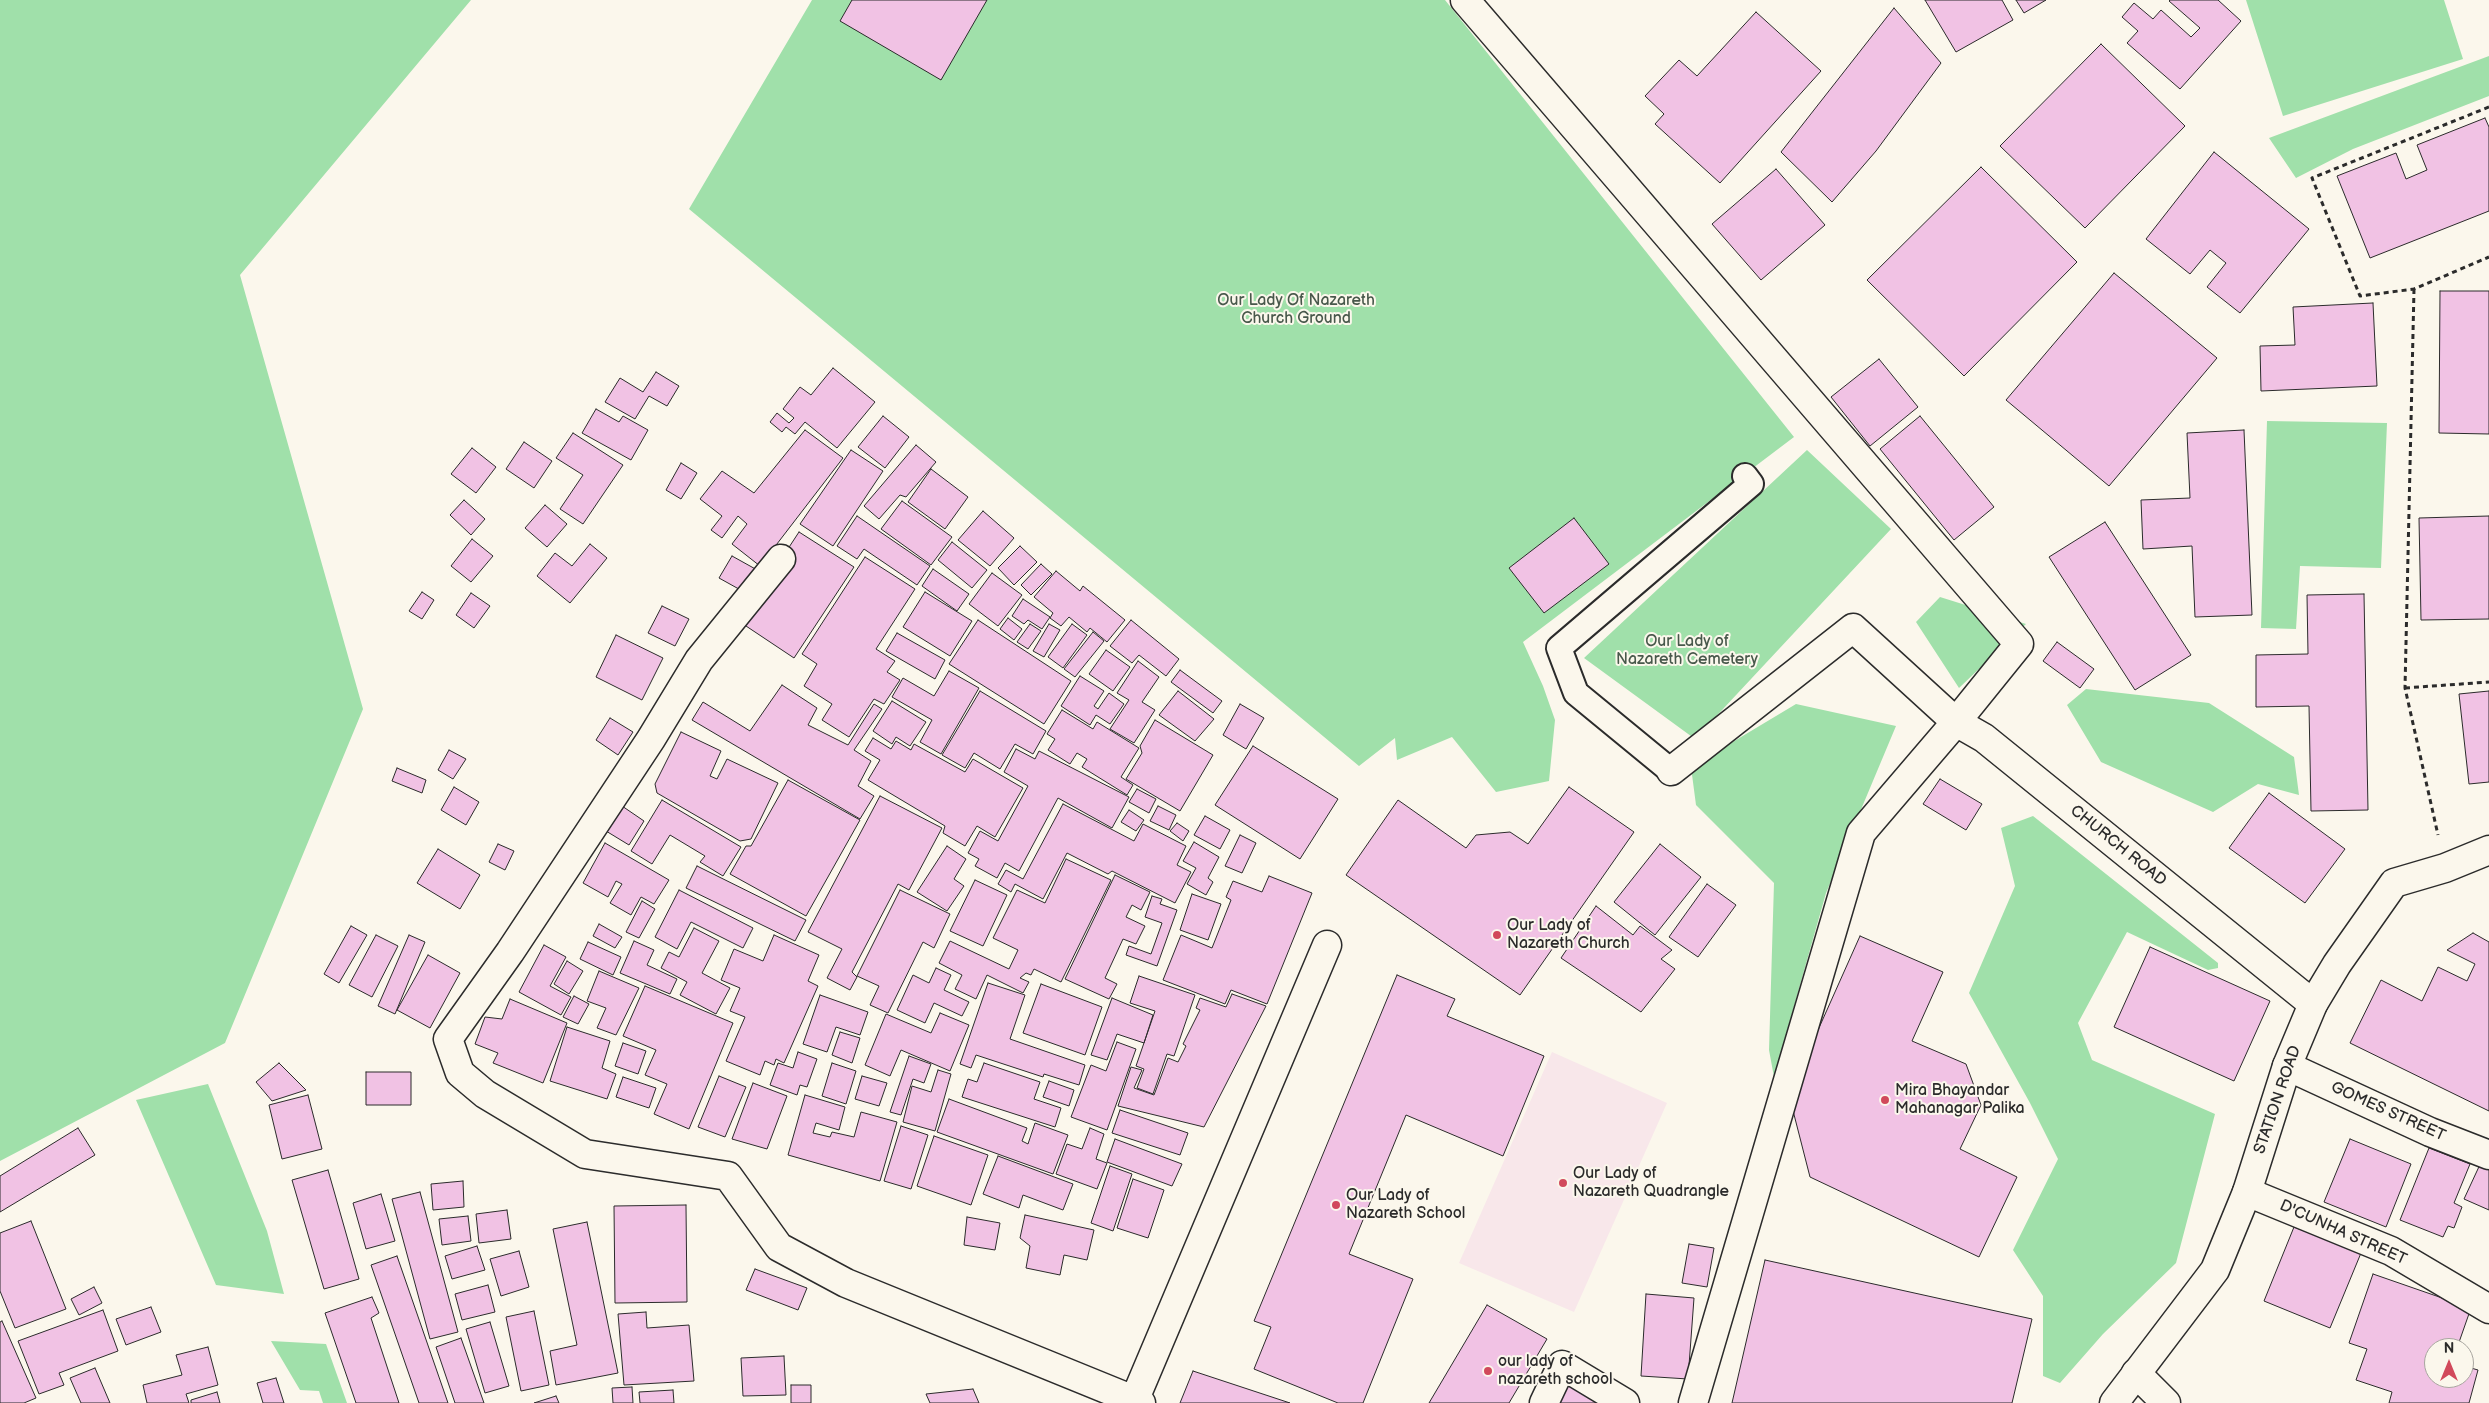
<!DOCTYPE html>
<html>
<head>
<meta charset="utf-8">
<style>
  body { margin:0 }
  #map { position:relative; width:2489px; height:1403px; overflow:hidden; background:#fbf7ec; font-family:"Balsamiq Sans",sans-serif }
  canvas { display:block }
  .north { position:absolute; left:2424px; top:1338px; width:50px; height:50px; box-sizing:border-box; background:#fbf7ec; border:1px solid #a8a59f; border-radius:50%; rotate:0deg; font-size:14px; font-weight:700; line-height:20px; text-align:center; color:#2b2b2b }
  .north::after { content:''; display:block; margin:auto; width:18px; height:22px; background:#d1495b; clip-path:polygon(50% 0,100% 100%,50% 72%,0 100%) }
</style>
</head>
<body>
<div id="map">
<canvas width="2489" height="1403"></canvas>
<div class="north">N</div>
</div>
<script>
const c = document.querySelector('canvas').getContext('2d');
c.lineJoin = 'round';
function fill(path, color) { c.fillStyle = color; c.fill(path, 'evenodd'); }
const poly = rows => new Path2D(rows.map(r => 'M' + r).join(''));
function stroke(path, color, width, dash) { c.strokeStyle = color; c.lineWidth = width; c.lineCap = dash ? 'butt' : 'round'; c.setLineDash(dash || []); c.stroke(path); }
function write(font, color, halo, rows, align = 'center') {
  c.font = font + ' "Balsamiq Sans",sans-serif'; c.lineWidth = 4; c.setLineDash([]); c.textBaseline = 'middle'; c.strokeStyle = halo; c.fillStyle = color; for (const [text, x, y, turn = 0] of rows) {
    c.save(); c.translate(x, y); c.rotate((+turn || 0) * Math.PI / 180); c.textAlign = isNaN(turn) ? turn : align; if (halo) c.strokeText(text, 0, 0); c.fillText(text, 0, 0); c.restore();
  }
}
fill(poly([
  [1552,1052,1667,1103,1574,1312,1459,1263]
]), '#f8e7ea');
fill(poly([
  [0,0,471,0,240,275,363,709,225,1043,0,1161],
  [812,0,1445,0,1794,437,1523,642,1543,686,1555,720,1549,781,1496,792,1452,737,1397,760,1395,738,1359,766,689,209],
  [2246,0,2444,0,2463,59,2283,116],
  [2489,56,2489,96,2353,149,2296,178,2269,138],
  [2267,421,2387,423,2381,568,2300,566,2296,629,2261,628],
  [1807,450,1891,529,1695,739,1584,658],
  [1940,597,2026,624,1959,688,1916,622],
  [2086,689,2209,703,2294,757,2299,795,2258,784,2213,812,2101,762,2067,705],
  [1796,704,1896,726,1826,893,1774,1077,1769,1050,1774,883,1696,805,1691,767],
  [2033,816,2218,963,2218,968,2208,970,2127,932,2078,1023,2092,1060,2215,1114,2176,1263,2103,1334,2060,1383,2043,1376,2043,1296,2013,1250,2058,1159,2030,1103,1969,993,2015,886,2001,828],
  [208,1084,267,1231,284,1294,216,1285,136,1100],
  [271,1341,326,1344,347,1403,323,1403,319,1391,300,1390]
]), '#a0e0aa');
const building = poly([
  [852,0,987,0,941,80,840,21,852,0],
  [1925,0,2002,0,2013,20,1956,52,1925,0],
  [2016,0,2046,0,2024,13,2016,0],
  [2170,0,2218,0,2241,21,2180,89,2127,43,2138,31,2122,17,2134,3,2153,19,2161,10,2191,37,2200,28,2169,1,2170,0],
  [1894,8,1941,63,1876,151,1832,202,1781,152,1894,8],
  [1756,12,1821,71,1720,183,1655,124,1664,114,1645,96,1679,60,1697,76,1756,12],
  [2101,44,2185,126,2085,228,2000,146,2101,44],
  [2485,118,2489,127,2489,211,2370,258,2337,176,2396,153,2406,179,2427,170,2417,145,2485,118],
  [2214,152,2309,229,2240,313,2207,287,2226,263,2210,250,2190,274,2146,239,2214,152],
  [1981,167,2077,262,1964,376,1867,280,1981,167],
  [1776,169,1825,225,1761,280,1712,224,1776,169],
  [2114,273,2217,358,2109,486,2006,400,2114,273],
  [2440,291,2489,291,2489,434,2439,433,2440,291],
  [2373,303,2377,386,2261,391,2260,346,2295,345,2293,307,2373,303],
  [1879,359,1918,407,1870,446,1831,397,1879,359],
  [833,368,875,402,837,448,805,422,795,434,786,427,782,432,770,422,777,413,789,423,794,418,783,409,800,387,811,395,833,368],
  [656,372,679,386,667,406,649,396,635,419,605,402,620,378,643,392,656,372],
  [596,409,619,422,623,416,648,430,631,460,582,433,596,409],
  [883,416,909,437,885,468,858,447,883,416],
  [1920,416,1994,507,1954,540,1880,449,1920,416],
  [805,430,843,458,760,566,732,544,747,524,738,516,722,538,711,530,722,516,700,499,722,471,754,493,805,430],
  [2244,430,2252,615,2195,617,2192,546,2143,549,2141,500,2190,498,2187,433,2244,430],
  [573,433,623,465,583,524,560,509,583,475,556,458,573,433],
  [524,442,552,461,534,488,506,469,524,442],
  [916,445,936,462,906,497,900,495,879,519,864,506,916,445],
  [472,448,496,467,476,493,451,474,472,448],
  [851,450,883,471,833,546,800,524,851,450],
  [681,463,697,473,681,499,666,490,681,463],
  [931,469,968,497,945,529,908,502,931,469],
  [464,500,485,519,471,535,450,515,464,500],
  [902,501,952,537,931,565,881,529,902,501],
  [545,505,567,524,547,547,525,528,545,505],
  [983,511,1014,538,990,566,958,540,983,511],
  [857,516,930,566,917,585,864,549,857,559,837,546,857,516],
  [2489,516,2489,619,2421,620,2419,518,2489,516],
  [1574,518,1609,564,1544,613,1509,568,1574,518],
  [2105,522,2191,655,2135,690,2049,557,2105,522],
  [799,532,854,567,794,658,740,622,799,532],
  [472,539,493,556,471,582,451,566,472,539],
  [952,542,987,570,972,588,938,560,952,542],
  [590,544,607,558,570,603,537,576,555,553,572,566,590,544],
  [1020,546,1037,562,1014,585,998,568,1020,546],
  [732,556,759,571,746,593,719,578,732,556],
  [865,557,915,589,876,649,895,661,887,672,900,680,884,704,874,699,849,737,822,720,832,704,804,686,817,664,802,654,865,557],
  [1041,564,1052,574,1031,595,1021,585,1041,564],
  [933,569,969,594,957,611,922,586,933,569],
  [1056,571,1080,591,1083,586,1125,620,1107,642,1090,628,1087,632,1069,617,1061,626,1050,618,1053,613,1034,597,1056,571],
  [992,573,1022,595,998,626,969,604,992,573],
  [422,592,434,600,422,619,409,611,422,592],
  [925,592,972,621,950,656,903,627,925,592],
  [471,593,490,606,474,628,456,615,471,593],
  [2364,594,2368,810,2311,811,2309,706,2256,707,2256,655,2308,654,2307,595,2364,594],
  [1023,599,1050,617,1042,629,1028,620,1024,624,1012,616,1023,599],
  [662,606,689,619,675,646,648,633,662,606],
  [1008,618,1022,629,1014,640,1000,629,1008,618],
  [978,620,1071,681,1044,724,949,664,978,620],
  [1131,620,1179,659,1166,676,1139,655,1132,663,1110,646,1131,620],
  [1030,624,1041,631,1028,649,1017,642,1030,624],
  [1049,624,1060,630,1044,657,1033,651,1049,624],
  [1072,624,1087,635,1063,668,1048,657,1072,624],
  [1093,632,1104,641,1075,677,1064,669,1093,632],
  [897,633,945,660,935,679,886,651,897,633],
  [616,635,663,658,642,700,596,677,616,635],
  [2057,642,2094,669,2080,688,2043,661,2057,642],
  [1106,650,1130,667,1113,691,1089,674,1106,650],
  [1138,661,1159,677,1142,702,1155,710,1134,743,1110,729,1129,700,1117,693,1138,661],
  [1180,670,1222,701,1213,713,1171,682,1180,670],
  [949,671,979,688,941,754,920,742,932,720,892,697,903,678,934,696,949,671],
  [1080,676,1104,691,1094,706,1098,709,1109,693,1124,704,1110,724,1096,715,1090,725,1061,706,1080,676],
  [782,685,817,708,808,725,848,745,874,704,882,709,854,750,871,761,858,786,874,796,860,819,692,720,703,702,750,731,782,685],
  [980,691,1046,731,1033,754,1015,744,1000,769,974,753,965,768,942,755,980,691],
  [1178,691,1214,719,1195,741,1159,715,1178,691],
  [2489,691,2489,782,2469,784,2459,694,2489,691],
  [892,701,926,722,910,746,896,737,892,744,873,731,892,701],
  [1240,704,1264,718,1246,749,1223,735,1240,704],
  [1062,710,1093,729,1097,722,1139,748,1121,777,1133,785,1127,795,1082,767,1087,759,1077,753,1070,764,1048,750,1055,739,1047,734,1062,710],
  [610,718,633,732,618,755,596,740,610,718],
  [1155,720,1213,755,1180,811,1126,779,1142,753,1140,746,1155,720],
  [681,732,721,751,710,776,717,779,727,759,778,783,751,839,740,841,657,793,655,784,681,732],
  [873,738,891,749,896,741,911,750,914,744,965,772,973,759,1023,788,995,837,977,826,965,846,943,833,945,826,868,780,880,760,865,751,873,738],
  [1253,746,1338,799,1300,859,1215,805,1253,746],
  [1016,749,1035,759,1039,751,1129,797,1112,828,1058,798,1019,871,1005,863,997,878,975,866,979,859,968,853,980,831,998,841,1028,786,1004,772,1016,749],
  [449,750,466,759,453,779,438,770,449,750],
  [397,768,426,780,422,793,392,781,397,768],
  [1940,779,1982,804,1966,830,1923,804,1940,779],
  [788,780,860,820,806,916,730,874,746,846,751,846,788,780],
  [454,787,479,802,466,825,441,810,454,787],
  [1569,787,1634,832,1520,995,1346,875,1398,800,1466,848,1476,835,1510,832,1528,844,1569,787],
  [1137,789,1156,799,1149,813,1129,802,1137,789],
  [2269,793,2345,849,2305,903,2229,848,2269,793],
  [880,796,942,828,909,890,898,884,852,972,857,977,850,990,827,978,842,949,808,932,880,796],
  [662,800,741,847,723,876,700,862,705,856,670,835,652,864,631,851,662,800],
  [1063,804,1134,841,1143,824,1186,846,1177,865,1191,872,1175,903,1112,871,1108,874,1067,853,1043,899,1015,884,1011,892,998,884,1006,870,1023,879,1063,804],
  [622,806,644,821,629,845,606,831,622,806],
  [1158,806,1176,815,1169,830,1150,821,1158,806],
  [1129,810,1144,820,1136,831,1121,822,1129,810],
  [1205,816,1230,830,1220,849,1194,835,1205,816],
  [1177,823,1189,831,1183,841,1170,831,1177,823],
  [1240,835,1256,843,1242,873,1225,866,1240,835],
  [1194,842,1219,857,1208,878,1213,882,1206,895,1187,884,1196,868,1183,861,1194,842],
  [605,843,669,880,654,904,641,897,631,915,610,903,622,884,616,881,608,897,583,883,605,843],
  [498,844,514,851,505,870,489,862,498,844],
  [1660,844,1701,877,1655,935,1614,902,1660,844],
  [947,846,966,859,954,879,964,886,947,911,917,892,947,846],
  [438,849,480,875,460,909,417,883,438,849],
  [1066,859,1111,880,1061,982,1034,969,1031,975,1026,973,1020,978,1029,982,1023,993,987,975,976,999,955,989,962,975,939,963,950,941,1009,969,1018,950,993,938,1017,890,1045,903,1066,859],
  [697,866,806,920,795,941,686,888,697,866],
  [1115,875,1150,892,1141,910,1132,905,1126,917,1145,926,1136,944,1123,939,1105,978,1117,984,1109,999,1065,979,1115,875],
  [1269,876,1312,893,1267,1004,1231,990,1225,1004,1163,980,1181,935,1212,948,1231,900,1226,897,1233,881,1262,892,1269,876],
  [975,880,1007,895,983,946,950,931,975,880],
  [1707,884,1736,905,1698,957,1669,937,1707,884],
  [679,890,753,928,743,948,691,922,677,949,655,937,679,890],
  [900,890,950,914,934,948,923,942,888,1013,870,1005,879,986,857,976,900,890],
  [1192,894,1221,904,1208,940,1180,930,1192,894],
  [1152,896,1162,899,1160,904,1177,910,1157,966,1126,955,1129,946,1151,954,1162,923,1145,917,1152,896],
  [642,901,655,909,639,938,626,932,642,901],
  [1596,906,1633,935,1640,926,1672,950,1661,959,1675,969,1641,1012,1561,958,1596,906],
  [599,924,622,937,615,948,593,936,599,924],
  [351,926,367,935,339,983,324,974,351,926],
  [694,928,719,941,702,973,730,988,716,1014,680,995,687,982,661,968,669,952,679,957,694,928],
  [2473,933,2489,942,2489,1111,2350,1043,2381,980,2422,1001,2438,967,2467,981,2475,964,2447,950,2473,933],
  [376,935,398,946,372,997,349,985,376,935],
  [409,935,425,942,395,1014,378,1006,409,935],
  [774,935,819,955,808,981,818,986,784,1063,776,1059,774,1065,765,1061,760,1075,726,1061,745,1017,730,1011,740,988,721,980,734,949,763,961,774,935],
  [1860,936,1943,972,1912,1041,1966,1064,1981,1105,1960,1149,2017,1177,1979,1257,1810,1177,1789,1095,1860,936],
  [634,941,654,950,647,965,677,979,670,994,620,973,634,941],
  [588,942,621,957,613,975,580,959,588,942],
  [544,945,566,957,550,986,571,997,561,1015,519,992,544,945],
  [2150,947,2270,1001,2234,1081,2114,1027,2150,947],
  [428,955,460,973,430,1028,397,1010,428,955],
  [567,961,583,971,569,994,554,984,567,961],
  [936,968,951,975,944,990,969,1002,962,1016,934,1003,925,1023,897,1010,913,975,929,983,936,968],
  [599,971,639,988,616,1035,597,1028,606,1008,587,1001,599,971],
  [1397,975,1455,999,1447,1016,1544,1056,1503,1156,1406,1115,1349,1254,1413,1279,1363,1403,1338,1403,1254,1369,1271,1327,1254,1321,1397,975],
  [1139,976,1195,995,1174,1056,1167,1054,1153,1094,1137,1088,1144,1069,1136,1066,1155,1011,1130,1003,1139,976],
  [988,983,1025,995,1010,1039,1085,1065,1079,1085,1044,1074,1043,1077,976,1055,971,1068,960,1064,988,983],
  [1041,984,1102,1007,1085,1055,1023,1033,1041,984],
  [645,986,733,1023,689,1129,654,1114,667,1084,645,1075,656,1050,623,1036,645,986],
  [1232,994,1266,1006,1204,1127,1118,1106,1131,1067,1142,1070,1134,1088,1154,1095,1168,1058,1178,1062,1186,1046,1183,1044,1200,1010,1196,1008,1200,998,1226,1007,1232,994],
  [820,995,868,1012,860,1035,836,1027,827,1052,803,1044,820,995],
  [574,996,589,1004,578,1024,563,1017,574,996],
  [1112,998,1153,1015,1144,1043,1117,1034,1107,1060,1091,1055,1112,998],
  [510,999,567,1023,543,1083,493,1063,498,1053,475,1044,485,1017,502,1019,510,999],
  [940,1013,969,1025,950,1071,901,1050,890,1076,865,1065,886,1014,931,1033,940,1013],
  [567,1027,610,1041,602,1068,616,1074,607,1099,550,1081,567,1027],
  [840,1032,860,1038,852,1063,832,1055,840,1032],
  [1117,1042,1136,1049,1107,1130,1071,1117,1091,1065,1106,1071,1117,1042],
  [623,1043,646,1051,638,1074,615,1066,623,1043],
  [798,1052,817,1059,807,1087,800,1085,797,1095,770,1085,778,1063,793,1068,798,1052],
  [909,1056,931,1064,924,1083,913,1079,901,1115,890,1112,909,1056],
  [279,1063,306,1090,272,1101,256,1082,279,1063],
  [832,1063,856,1071,846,1104,822,1096,832,1063],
  [984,1063,1040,1082,1034,1099,1061,1108,1055,1127,962,1097,968,1079,977,1082,984,1063],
  [938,1070,951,1074,935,1131,903,1122,912,1086,931,1092,938,1070],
  [366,1072,411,1072,411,1105,366,1105,366,1072],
  [719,1076,746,1087,725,1137,698,1127,719,1076],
  [862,1076,887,1083,879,1106,855,1099,862,1076],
  [623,1077,656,1088,649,1108,616,1097,623,1077],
  [1049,1081,1074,1090,1069,1106,1043,1097,1049,1081],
  [753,1083,787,1096,767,1149,732,1139,753,1083],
  [308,1095,322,1149,282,1159,269,1105,308,1095],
  [805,1095,845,1107,839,1130,816,1123,813,1133,830,1137,832,1132,854,1137,861,1112,897,1122,880,1181,788,1155,805,1095],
  [949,1099,1027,1128,1022,1141,1028,1144,1035,1123,1068,1135,1053,1174,937,1132,949,1099],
  [1120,1110,1188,1133,1180,1155,1112,1133,1120,1110],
  [901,1126,928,1135,911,1189,884,1181,901,1126],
  [78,1128,95,1155,0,1212,0,1176,78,1128],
  [1090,1128,1104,1134,1096,1159,1107,1163,1097,1189,1056,1174,1067,1144,1082,1149,1090,1128],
  [934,1136,988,1155,971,1205,917,1186,934,1136],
  [1115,1139,1182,1164,1172,1186,1107,1162,1115,1139],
  [2350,1139,2411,1164,2386,1227,2324,1202,2350,1139],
  [2429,1148,2470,1164,2454,1203,2462,1207,2454,1228,2448,1226,2443,1237,2400,1220,2429,1148],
  [998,1156,1073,1184,1063,1210,1023,1195,1019,1208,983,1194,998,1156],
  [2483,1158,2489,1161,2489,1210,2464,1199,2483,1158],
  [1110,1166,1132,1174,1113,1231,1091,1223,1110,1166],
  [328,1170,359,1279,324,1289,292,1180,328,1170],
  [1133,1179,1164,1190,1148,1238,1117,1228,1133,1179],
  [463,1181,464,1207,433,1210,431,1184,463,1181],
  [420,1192,458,1332,430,1339,392,1199,420,1192],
  [381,1194,395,1241,366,1249,353,1203,381,1194],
  [686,1205,687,1302,615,1303,614,1206,686,1205],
  [507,1210,511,1239,479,1243,476,1214,507,1210],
  [1025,1215,1094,1230,1087,1260,1064,1255,1060,1275,1026,1268,1030,1246,1020,1238,1025,1215],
  [468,1216,471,1241,442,1245,439,1219,468,1216],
  [967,1217,1000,1223,995,1250,964,1245,967,1217],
  [31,1221,66,1309,15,1328,0,1291,0,1233,31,1221],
  [587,1222,618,1373,556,1385,550,1351,577,1345,553,1229,587,1222],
  [2294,1227,2361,1253,2330,1328,2264,1301,2294,1227],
  [1689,1244,1714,1248,1707,1287,1682,1283,1689,1244],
  [477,1246,485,1270,452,1279,445,1256,477,1246],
  [519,1251,529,1287,501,1296,490,1259,519,1251],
  [397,1256,448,1403,419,1403,371,1265,397,1256],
  [1765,1260,2032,1319,2012,1403,1732,1403,1765,1260],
  [755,1269,807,1288,798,1310,746,1290,755,1269],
  [2373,1274,2471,1308,2457,1348,2434,1348,2434,1378,2464,1378,2464,1366,2478,1370,2469,1403,2389,1403,2392,1392,2356,1380,2367,1349,2349,1343,2373,1274],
  [488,1285,495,1312,462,1320,455,1294,488,1285],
  [94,1287,102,1303,79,1315,71,1299,94,1287],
  [1646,1294,1694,1298,1688,1379,1641,1376,1646,1294],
  [372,1297,379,1313,371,1318,399,1403,356,1403,325,1313,372,1297],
  [1487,1305,1547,1339,1509,1403,1429,1403,1487,1305],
  [151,1307,161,1332,126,1345,116,1319,151,1307],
  [103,1310,118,1351,59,1373,64,1385,39,1394,18,1341,103,1310],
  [534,1311,549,1385,521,1391,506,1317,534,1311],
  [646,1312,647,1328,689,1325,694,1381,624,1385,618,1314,646,1312],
  [2,1321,36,1398,24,1403,0,1403,0,1322,2,1321],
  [490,1322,509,1386,485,1393,466,1329,490,1322],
  [461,1338,484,1403,455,1403,436,1347,461,1338],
  [208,1347,218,1385,186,1394,189,1403,147,1403,143,1385,182,1375,176,1355,208,1347],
  [784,1356,786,1395,743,1396,741,1358,784,1356],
  [95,1368,110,1403,81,1403,70,1378,95,1368],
  [1193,1371,1290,1403,1180,1403,1193,1371],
  [276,1378,284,1403,263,1403,257,1383,276,1378],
  [791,1385,811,1385,811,1403,791,1403,791,1385],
  [1566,1385,1605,1403,1557,1403,1566,1385],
  [632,1387,633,1403,613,1403,612,1388,632,1387],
  [973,1389,979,1403,930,1403,926,1394,973,1389],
  [673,1390,674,1403,640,1403,639,1392,673,1390],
  [217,1392,220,1403,191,1403,191,1400,217,1392],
  [556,1396,559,1403,534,1403,556,1396]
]);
fill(building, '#f1c2e4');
stroke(building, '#2b2b2b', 1);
const pedestrian = poly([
  [1671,771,1576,693,1559,648,1751,484,1745,476]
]);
const minor = poly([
  [1465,0,2019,644,1956,722,1984,738,2313,1004],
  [781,559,699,660,651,739,510,952,448,1039,460,1073,485,1094,585,1154,728,1176,779,1247,846,1283,1141,1403],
  [1671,771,1853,628,1956,722,1861,833,1693,1403],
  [2287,1066,2430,1132,2489,1155],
  [2247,1192,2391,1251,2489,1309],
  [2136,1373,2166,1403],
  [1134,1401,1327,945],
  [1544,1403,1562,1365,1625,1403]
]);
const tertiary = poly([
  [2114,1403,2215,1270,2247,1192,2287,1066,2313,1004,2337,964,2394,883,2445,868,2489,850]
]);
stroke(pedestrian, '#2b2b2b', 28);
stroke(minor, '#2b2b2b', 31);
stroke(tertiary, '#2b2b2b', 31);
stroke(poly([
  [2489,107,2312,178,2360,296,2414,289,2489,257],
  [2414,289,2405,688,2438,835],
  [2405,688,2489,682]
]), '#2b2b2b', 3, [5, 4]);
stroke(pedestrian, '#fbf7ec', 24);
stroke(minor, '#fbf7ec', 28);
stroke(tertiary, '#fbf7ec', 28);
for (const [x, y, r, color] of [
  [1497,935,5,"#d1495b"],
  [1885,1100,5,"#d1495b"],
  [1563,1183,5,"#d1495b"],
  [1336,1205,5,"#d1495b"],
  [1488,1371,5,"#d1495b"]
]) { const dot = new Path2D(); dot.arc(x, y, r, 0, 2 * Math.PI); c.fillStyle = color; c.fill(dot); stroke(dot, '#fbf7ec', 2); }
write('16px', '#48584b', '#fbf7ec', [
  ["Our Lady Of Nazareth",1296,301],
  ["Church Ground",1296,319],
  ["Our Lady of",1687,642],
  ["Nazareth Cemetery",1687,660]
]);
write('16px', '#2b2b2b', '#fbf7ec', [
  ["CHURCH ROAD",2118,846,39],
  ["STATION ROAD",2278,1100,-71],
  ["GOMES STREET",2388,1112,24],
  ["D'CUNHA STREET",2343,1233,24]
]);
write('16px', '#2b2b2b', '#fbf7ec', [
  ["Our Lady of",1507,926],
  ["Nazareth Church",1507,944],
  ["Mira Bhayandar",1895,1091],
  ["Mahanagar Palika",1895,1109],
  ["Our Lady of",1573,1174],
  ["Nazareth Quadrangle",1573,1192],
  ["Our Lady of",1346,1196],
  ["Nazareth School",1346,1214],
  ["our lady of",1498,1362],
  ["nazareth school",1498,1380]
], 'left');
</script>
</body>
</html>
